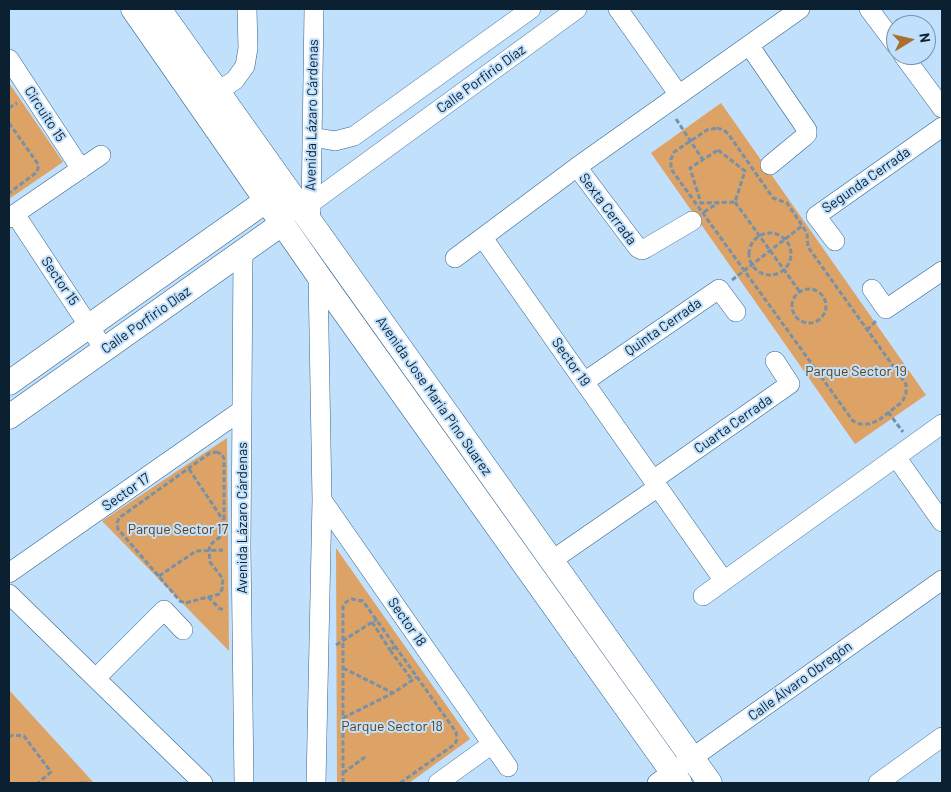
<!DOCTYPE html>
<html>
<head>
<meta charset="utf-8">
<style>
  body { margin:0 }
  #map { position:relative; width:951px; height:792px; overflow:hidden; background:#c1e0fc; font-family:Barlow,sans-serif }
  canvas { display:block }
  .frame { position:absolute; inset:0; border:10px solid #0b2031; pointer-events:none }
  .north { position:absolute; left:886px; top:15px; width:50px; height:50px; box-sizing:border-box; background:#c1e0fc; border:1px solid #7893ab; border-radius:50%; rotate:81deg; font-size:14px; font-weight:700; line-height:20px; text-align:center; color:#0b2031 }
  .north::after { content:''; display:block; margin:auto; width:18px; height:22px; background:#a86f2d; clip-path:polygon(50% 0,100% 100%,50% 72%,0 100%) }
</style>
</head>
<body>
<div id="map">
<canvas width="951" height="792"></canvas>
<div class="frame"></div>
<div class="north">N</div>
</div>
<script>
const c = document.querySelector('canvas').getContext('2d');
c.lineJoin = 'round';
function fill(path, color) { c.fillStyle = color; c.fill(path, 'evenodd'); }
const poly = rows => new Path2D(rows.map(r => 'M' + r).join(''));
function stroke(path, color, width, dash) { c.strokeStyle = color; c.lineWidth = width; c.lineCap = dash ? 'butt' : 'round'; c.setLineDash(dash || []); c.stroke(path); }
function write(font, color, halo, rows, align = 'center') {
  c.font = font + ' Barlow,sans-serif'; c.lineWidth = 4; c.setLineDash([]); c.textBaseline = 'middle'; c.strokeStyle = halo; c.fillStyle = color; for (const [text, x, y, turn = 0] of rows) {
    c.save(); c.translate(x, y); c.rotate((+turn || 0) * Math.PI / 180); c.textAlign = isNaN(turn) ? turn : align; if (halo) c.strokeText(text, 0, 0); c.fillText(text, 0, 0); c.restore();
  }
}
fill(poly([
  [9,83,63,162,9,199],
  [721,103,926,395,855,444,651,153],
  [227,438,229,651,102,521],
  [336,548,470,739,409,783,337,783],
  [9,690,94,783,9,783]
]), '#dda265');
const minor = poly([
  [618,9,679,95],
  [869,9,896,45],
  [749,45,807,130,807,134,804,137,770,165],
  [903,55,942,108],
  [9,59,81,169],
  [217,92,235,80,245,66,248,48,247,9],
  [313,137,335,141,354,136,531,9],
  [577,167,638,248,642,250,646,248,692,221],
  [311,203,577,9],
  [311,211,314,9],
  [15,214,104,349],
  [9,218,101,155],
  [483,238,724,581],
  [835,241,816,216,942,127],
  [243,253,241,548,244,783],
  [455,258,577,167,800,9],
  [872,289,886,309,942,271],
  [584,382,719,289,736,312],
  [896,457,942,522],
  [653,480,790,384,775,361],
  [322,500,508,767],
  [551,561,658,487],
  [9,573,242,410],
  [9,594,203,783],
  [703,596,942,424],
  [96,678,164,610,183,630],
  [316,783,322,500,318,275],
  [438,783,492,744],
  [657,783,942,580],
  [878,783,942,737]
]);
const tertiary = poly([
  [133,9,318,275,680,783],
  [159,9,710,783],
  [9,383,267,200],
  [9,417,283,223]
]);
stroke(minor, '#32638c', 20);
stroke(tertiary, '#32638c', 25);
stroke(poly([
  [9,108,17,103],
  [676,119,703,160],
  [9,123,38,164,38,168,37,172,9,193],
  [717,128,724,130,729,135,773,198,787,203,807,233,808,247,906,384,906,394,902,402,879,420,870,424,860,424,853,421,671,169,671,159,674,152,707,130,717,128],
  [718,150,745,171,735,202,701,203,690,168,718,150],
  [735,202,800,292],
  [704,212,718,203],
  '749 254a21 21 0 1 1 42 0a21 21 0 1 1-42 0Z',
  [732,280,802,226],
  '792 306a17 17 0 1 1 34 0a17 17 0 1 1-34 0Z',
  [867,330,876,321],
  [888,412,903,432],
  [216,452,222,454,224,459,224,528,221,536,210,545,209,551,210,562,223,579,222,589,220,594,185,603,180,601,118,529,117,523,119,518,210,453,216,452],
  [189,469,223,520],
  [159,576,196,551,223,550],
  [208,597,220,609,225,609],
  [372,622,390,650],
  [336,645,377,619],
  [396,646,390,650,412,680],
  [343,668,393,693,417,677],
  [343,718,393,693],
  [9,737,13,735,24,736,51,772,38,783],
  [343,773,365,757],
  [79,783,88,783],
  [343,783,343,607,346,602,352,599,363,601,456,732,457,739,455,744,400,783]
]), '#7691a8', 3, [5, 2.5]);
stroke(minor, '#fff', 19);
stroke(tertiary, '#fff', 24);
write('14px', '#0b2031', '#c1e0fc', [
  ["Calle Porfirio Díaz",481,79,-36],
  ["Circuito 15",45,114,57],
  ["Avenida Lázaro Cárdenas",312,115,-89],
  ["Segunda Cerrada",866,180,-35],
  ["Sexta Cerrada",608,209,53],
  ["Sector 15",60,281,56],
  ["Calle Porfirio Díaz",146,320,-35],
  ["Quinta Cerrada",663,327,-35],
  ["Sector 19",571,362,55],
  ["Avenida Jose Maria Pino Suarez",434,396,55],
  ["Cuarta Cerrada",733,424,-35],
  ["Sector 17",126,492,-35],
  ["Avenida Lázaro Cárdenas",242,518,-90],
  ["Sector 18",407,622,55],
  ["Calle Álvaro Obregón",800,681,-36]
]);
write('14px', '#653d0a', '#c1e0fc', [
  ["Parque Sector 19",856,371],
  ["Parque Sector 17",178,529],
  ["Parque Sector 18",392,726]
]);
</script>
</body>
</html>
